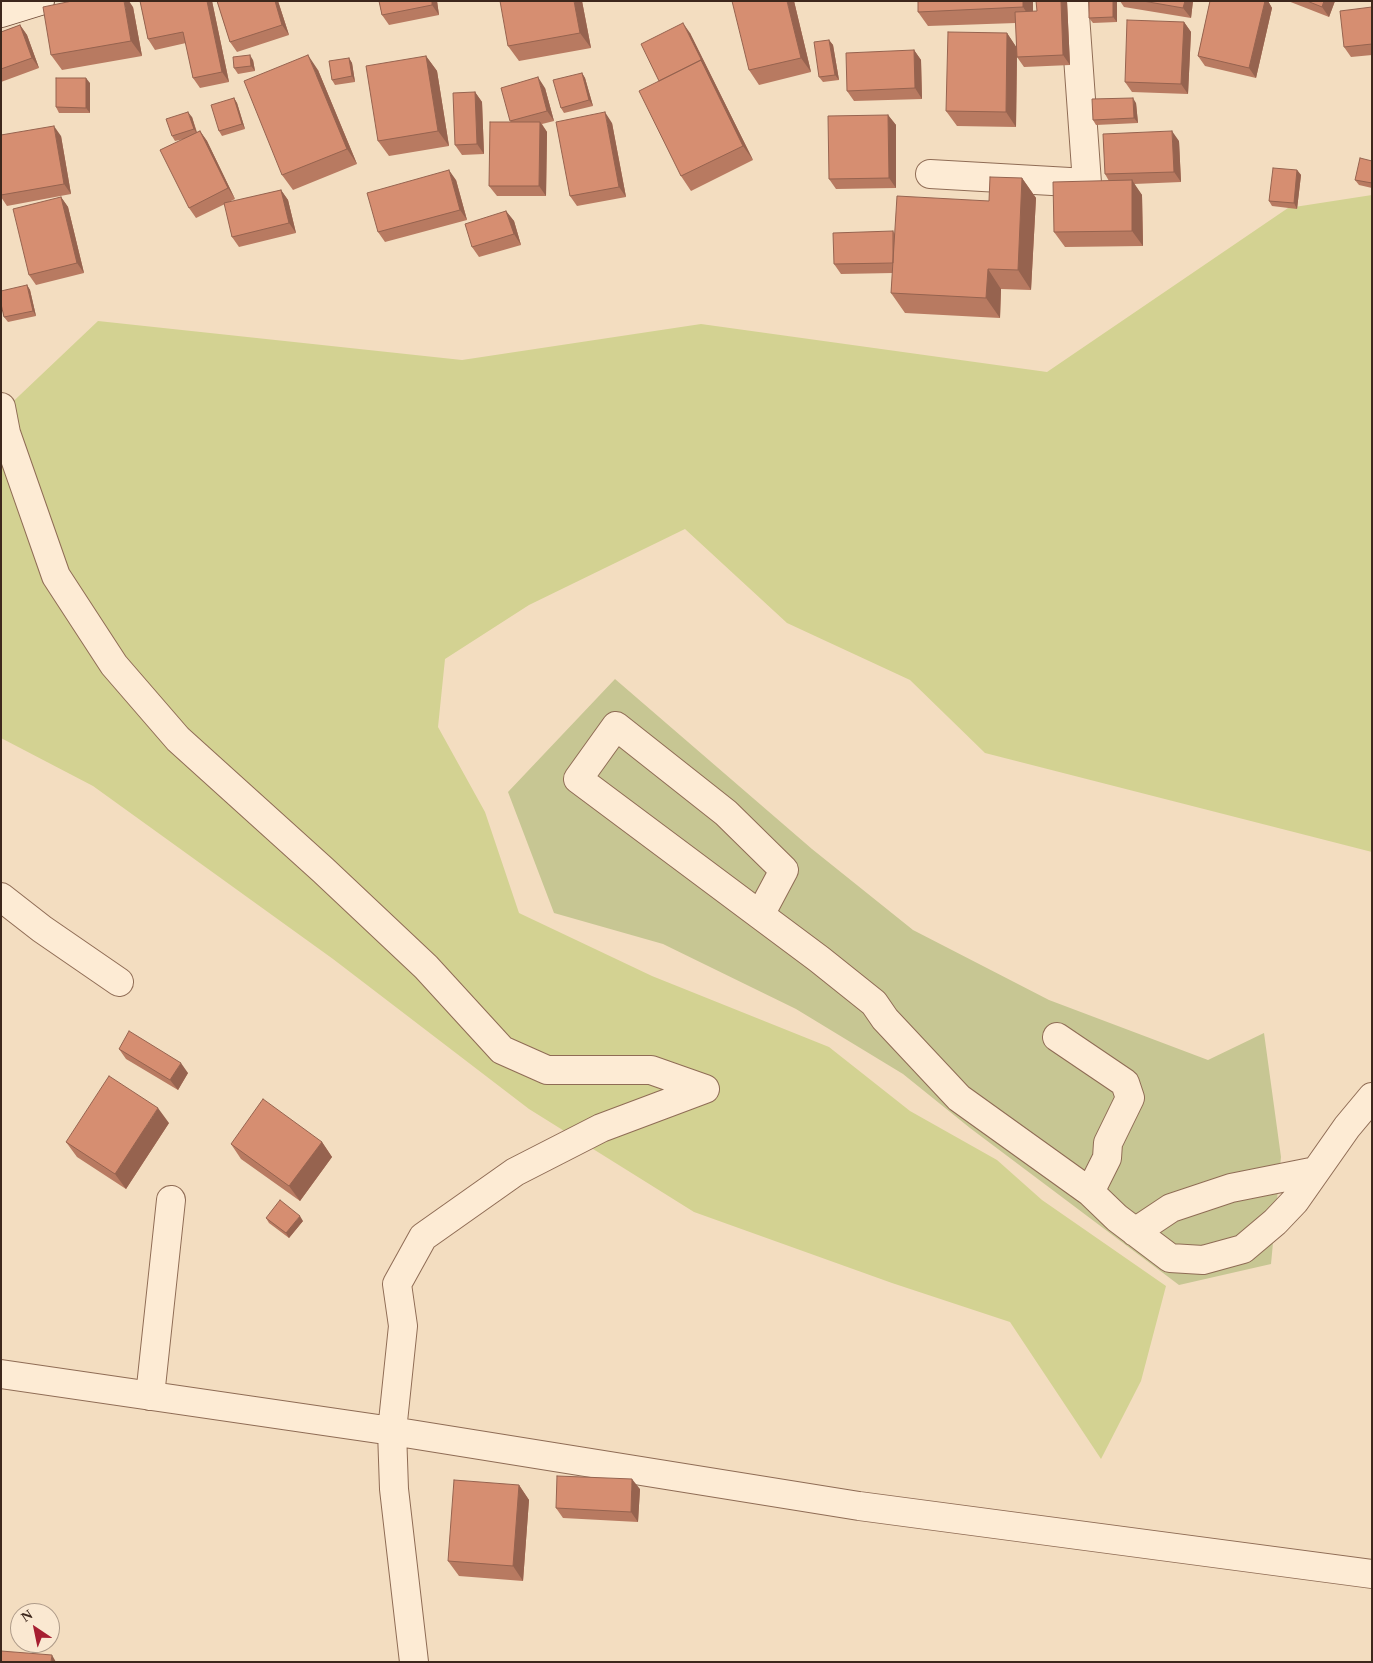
<!DOCTYPE html>
<html>
<head>
<meta charset="utf-8">
<style>
  body { margin:0 }
  #map { position:relative; width:1373px; height:1663px; overflow:hidden; background:#f3ddc0; font-family:"Times New Roman",serif }
  canvas { display:block }
  .frame { position:absolute; inset:0; border:2px solid #3d271c; pointer-events:none }
  .north { position:absolute; left:10px; top:1603px; width:50px; height:50px; box-sizing:border-box; background:#fae8d1; border:1px solid #ae9b89; border-radius:50%; rotate:326deg; font-size:14px; font-weight:700; line-height:20px; text-align:center; color:#3d271c }
  .north::after { content:''; display:block; margin:auto; width:18px; height:22px; background:#a61e30; clip-path:polygon(50% 0,100% 100%,50% 72%,0 100%) }
</style>
</head>
<body>
<div id="map">
<canvas width="1373" height="1663"></canvas>
<div class="frame"></div>
<div class="north">N</div>
</div>
<script>
const c = document.querySelector('canvas').getContext('2d');
c.lineJoin = 'round';
function fill(path, color) { c.fillStyle = color; c.fill(path, 'evenodd'); }
const poly = rows => new Path2D(rows.map(r => 'M' + r).join(''));
function stroke(path, color, width, dash) { c.strokeStyle = color; c.lineWidth = width; c.lineCap = dash ? 'butt' : 'round'; c.setLineDash(dash || []); c.stroke(path); }
fill(poly([
  [1372,195,1372,852,985,753,910,680,787,623,685,529,529,605,445,659,438,727,485,812,519,913,652,976,829,1047,910,1111,997,1160,1042,1200,1166,1286,1141,1381,1101,1459,1010,1322,892,1283,694,1212,529,1109,333,959,93,786,1,738,1,413,98,321,462,360,701,324,1047,372,1288,208]
]), '#d3d292');
fill(poly([
  [615,679,812,849,913,930,1049,1000,1208,1060,1264,1033,1281,1157,1271,1264,1179,1285,970,1128,903,1074,796,1009,663,944,554,913,508,792]
]), '#c7c693');
const minor = poly([
  [930,174,1087,183,1074,1],
  [1,407,6,433,56,576,114,665,178,739,323,870,426,967,502,1050,547,1070,651,1070,705,1089,601,1128,515,1172,423,1237,397,1284,403,1326,392,1431,394,1489,414,1662],
  [1,897,42,929,119,982],
  [760,915,784,870,726,813,616,726,578,779,760,915,819,959,874,1003,885,1019,959,1098,1090,1192,1117,1218,1170,1258,1203,1260,1243,1249,1275,1222,1295,1201,1347,1127,1372,1097],
  [1057,1037,1125,1083,1130,1098,1108,1143,1107,1158,1090,1192],
  [1135,1232,1171,1208,1231,1188,1316,1171],
  [1,1374,392,1431,859,1506,1372,1574],
  [150,1396,171,1200]
]);
const secondary = poly([
  [1,13,40,1]
]);
stroke(minor, '#8f6c55', 30);
stroke(secondary, '#714d39', 30);
stroke(minor, '#fdebd4', 28);
stroke(secondary, '#fdebd4', 28);
fill(poly([
  [140,1,212,1,229,82,200,88,193,78,186,43,155,50,148,39],
  [217,1,278,1,289,35,237,52,230,42],
  [379,1,437,1,439,15,389,25,382,15],
  [582,1,591,48,519,61,508,46],
  [794,1,811,72,759,85,749,70],
  [918,1,1033,1,1033,12,1037,11,1036,1,1067,1,1070,65,1024,67,1017,57,1016,127,957,126,946,111,1007,33,1016,47,1016,23,928,26,918,12],
  [1089,1,1117,1,1117,22,1093,23,1089,18],
  [1120,1,1193,1,1191,18,1124,7],
  [1210,1,1268,1,1272,8,1256,78,1205,66,1198,56],
  [1288,1,1335,1,1329,17],
  [133,7,142,56,62,70,51,55],
  [1372,7,1372,55,1351,57,1344,47],
  [1184,22,1191,32,1188,94,1132,92,1125,82],
  [20,25,27,35,39,68,1,82,1,32],
  [690,33,753,160,691,191,681,176,659,81],
  [829,40,833,45,839,80,823,82,819,77],
  [914,50,921,60,922,99,854,101,847,91],
  [426,56,437,71,449,146,389,156,378,141],
  [349,58,352,63,355,82,335,85,332,80],
  [253,60,255,71,238,74,234,68],
  [318,70,357,164,293,190,282,175],
  [582,73,585,78,593,106,564,113,561,108],
  [90,83,90,113,59,113,56,107],
  [545,88,554,121,542,124,547,132,546,196,497,196,489,186,511,122,510,121],
  [475,92,482,102,484,154,462,155,455,145],
  [234,98,237,103,245,129,222,136,219,131],
  [1136,103,1138,123,1096,125,1093,120],
  [888,115,896,125,896,188,836,189,829,179],
  [192,117,197,132,200,131,207,141,235,199,227,203,281,190,288,200,296,233,239,247,232,237,225,204,196,218,189,208,184,139,175,141,172,136],
  [612,123,626,197,577,206,570,196],
  [1,135,61,136,71,194,7,206,1,197],
  [1179,141,1181,182,1134,184,1142,195,1143,246,1065,247,1054,232,1109,181,1105,174],
  [1372,161,1372,188,1359,185,1355,180],
  [1297,170,1301,175,1297,209,1272,206,1269,201],
  [1022,178,1036,198,1031,290,1001,289,1000,318,905,313,891,293,893,273,841,274,834,264,893,231,895,234,989,201],
  [456,180,467,220,385,242,378,232],
  [61,197,68,207,84,273,36,285,29,275],
  [506,211,514,221,521,245,479,257,472,247],
  [27,285,30,290,36,316,8,322,4,317],
  [119,1049,188,1073,178,1090,126,1059],
  [169,1123,126,1189,77,1157,66,1142],
  [322,1142,332,1157,300,1201,241,1159,231,1144],
  [266,1218,303,1221,289,1238,269,1223],
  [519,1485,529,1500,523,1581,459,1576,448,1561],
  [640,1489,638,1522,563,1518,556,1508]
]), '#b87a61');
fill(poly([
  [124,1,129,1,133,7,142,56,131,41],
  [207,1,212,1,229,82,222,72],
  [275,1,278,1,289,35,282,25],
  [432,1,437,1,439,15,432,5],
  [574,1,582,1,591,48,580,33],
  [787,1,794,1,811,72,801,58],
  [1023,1,1033,1,1033,22,1023,7],
  [1061,1,1067,1,1070,65,1063,55],
  [1113,1,1117,1,1117,22,1113,17],
  [1185,1,1193,1,1191,18,1183,8],
  [1265,1,1268,1,1272,8,1256,78,1249,68],
  [1324,1,1335,1,1329,17,1322,7],
  [1184,22,1191,32,1188,94,1181,84],
  [683,23,690,33,753,160,743,146],
  [20,25,27,35,39,68,32,58],
  [1007,33,1017,48,1016,127,1006,112],
  [829,40,833,45,839,80,835,75],
  [914,50,921,60,922,99,915,88],
  [250,55,253,60,255,71,251,66],
  [308,55,318,70,357,164,347,149],
  [426,56,437,71,449,146,438,131],
  [349,58,352,63,355,82,352,76],
  [582,73,585,78,593,106,589,100],
  [538,77,545,88,554,121,547,111],
  [86,78,90,83,90,113,86,108],
  [475,92,482,102,484,154,477,144],
  [234,98,237,103,245,129,242,124],
  [1133,98,1136,103,1138,123,1134,118],
  [188,112,192,117,197,134,194,129],
  [605,112,612,123,626,197,619,187],
  [888,115,896,125,896,188,889,178],
  [540,122,547,132,546,196,539,186],
  [54,126,61,136,71,194,64,184],
  [200,131,207,141,235,199,228,188],
  [1172,131,1179,141,1181,182,1174,172],
  [449,170,456,180,467,220,460,210],
  [1297,170,1301,175,1297,209,1294,203],
  [1022,178,1036,198,1031,290,1018,270],
  [1132,180,1142,195,1143,246,1132,231],
  [281,190,288,200,296,233,289,223],
  [61,197,68,207,84,273,77,263],
  [506,211,514,221,521,245,514,234],
  [988,269,1001,289,1000,318,986,298],
  [27,285,30,290,36,316,33,311],
  [181,1063,188,1073,178,1090,170,1080],
  [158,1108,169,1123,126,1189,115,1174],
  [322,1142,332,1157,300,1201,289,1186],
  [300,1216,303,1221,289,1238,286,1233],
  [632,1479,640,1489,638,1522,631,1512],
  [519,1485,529,1500,523,1581,513,1566],
  [52,1655,56,1662,51,1662]
]), '#96634f');
const building = poly([
  [72,1,124,1,131,41,51,55,43,7,72,1],
  [140,1,207,1,222,72,193,78,183,32,148,39,140,1],
  [217,1,275,1,282,25,230,42,217,1],
  [379,1,432,1,432,5,382,15,379,1],
  [500,1,574,1,580,33,508,46,500,1],
  [732,1,787,1,801,58,749,70,732,1],
  [918,1,1023,1,1023,7,918,12,918,1],
  [1036,1,1061,1,1063,55,1017,57,1015,12,1037,11,1036,1],
  [1089,1,1113,1,1113,17,1089,18,1089,1],
  [1143,1,1185,1,1183,8,1143,1],
  [1210,1,1265,1,1249,68,1198,56,1210,1],
  [1307,1,1324,1,1322,7,1307,1],
  [1372,7,1372,44,1344,47,1340,11,1372,7],
  [1127,20,1184,22,1181,84,1125,82,1127,20],
  [683,23,704,65,701,60,659,81,641,44,683,23],
  [20,25,32,58,1,69,1,32,20,25],
  [948,32,1007,33,1006,112,946,111,948,32],
  [829,40,835,75,819,77,814,42,829,40],
  [914,50,915,88,847,91,846,53,914,50],
  [250,55,251,66,234,68,233,57,250,55],
  [308,55,347,149,282,175,244,81,308,55],
  [426,56,438,131,378,141,366,66,426,56],
  [349,58,352,76,332,80,329,61,349,58],
  [701,60,743,146,681,176,639,91,701,60],
  [582,73,589,100,561,108,553,80,582,73],
  [538,77,547,111,510,121,501,88,538,77],
  [56,78,86,78,86,108,56,107,56,78],
  [475,92,477,144,455,145,453,93,475,92],
  [234,98,242,124,219,131,211,105,234,98],
  [1133,98,1134,118,1093,120,1092,99,1133,98],
  [188,112,194,129,172,136,166,119,188,112],
  [605,112,619,187,570,196,556,122,605,112],
  [888,115,889,178,829,179,828,116,888,115],
  [490,122,540,122,539,186,489,186,490,122],
  [54,126,64,184,1,195,1,135,54,126],
  [200,131,228,188,189,208,160,150,200,131],
  [1172,131,1174,172,1105,174,1103,134,1172,131],
  [1360,158,1372,161,1372,183,1355,180,1360,158],
  [1273,168,1297,170,1294,203,1269,201,1273,168],
  [449,170,460,210,378,232,367,193,449,170],
  [990,177,1022,178,1018,270,988,269,986,298,891,293,897,196,989,201,990,177],
  [1132,180,1132,231,1054,232,1053,182,1132,180],
  [281,190,289,223,232,237,224,203,281,190],
  [61,197,77,263,29,275,13,209,61,197],
  [506,211,514,234,472,247,465,224,506,211],
  [893,231,893,263,834,264,833,233,893,231],
  [27,285,33,311,4,317,1,304,1,291,27,285],
  [129,1031,181,1063,170,1080,119,1049,129,1031],
  [109,1076,158,1108,115,1174,66,1142,109,1076],
  [263,1099,322,1142,289,1186,231,1144,263,1099],
  [280,1200,300,1216,286,1233,266,1218,280,1200],
  [557,1476,632,1479,631,1512,556,1508,557,1476],
  [454,1480,519,1485,513,1566,448,1561,454,1480],
  [1,1651,52,1655,51,1662,1,1662,1,1651]
]);
fill(building, '#d68e71');
stroke(building, '#96634f', 1);
</script>
</body>
</html>
